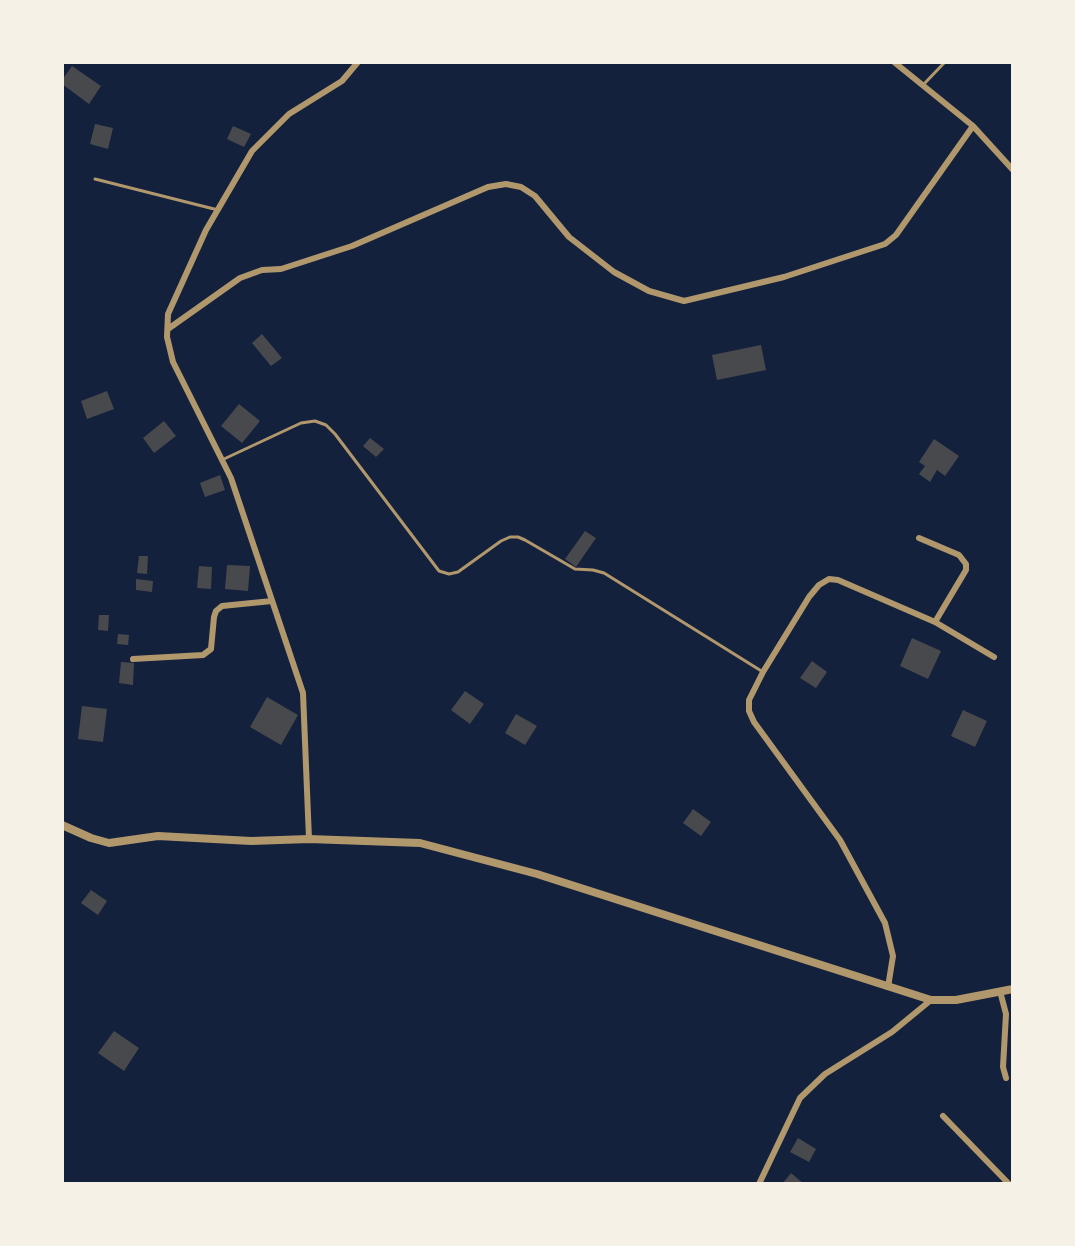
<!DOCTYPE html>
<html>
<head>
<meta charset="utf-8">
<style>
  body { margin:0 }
  #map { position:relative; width:1075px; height:1246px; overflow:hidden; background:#14213d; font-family:"Varela Round",sans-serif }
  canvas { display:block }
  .frame { position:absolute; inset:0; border:64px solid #f6f1e7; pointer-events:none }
</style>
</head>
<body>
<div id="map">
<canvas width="1075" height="1246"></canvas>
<div class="frame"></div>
</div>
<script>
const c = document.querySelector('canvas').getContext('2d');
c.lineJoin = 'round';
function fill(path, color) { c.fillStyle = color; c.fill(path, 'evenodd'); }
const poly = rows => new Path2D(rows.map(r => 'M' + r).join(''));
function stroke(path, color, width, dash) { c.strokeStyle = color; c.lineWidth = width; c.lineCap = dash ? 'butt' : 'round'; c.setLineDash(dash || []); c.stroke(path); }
fill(poly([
  [72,66,101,86,89,104,62,84,62,80],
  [95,124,113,128,108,149,90,144],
  [233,126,251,134,244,147,227,139],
  [262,334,282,358,271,366,252,343],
  [761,345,766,370,717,380,712,355],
  [107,391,114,409,87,419,81,401],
  [239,404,260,421,242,443,221,426],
  [164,421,176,436,154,453,143,438],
  [370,438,384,449,376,457,363,446],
  [934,439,959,456,945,476,937,470,930,482,919,474,925,466,919,462],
  [220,475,225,490,205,497,200,483],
  [585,531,596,538,576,567,565,559],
  [139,556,148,556,147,574,137,573],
  [227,565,250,566,248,591,225,589],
  [199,566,212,567,211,589,197,588],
  [136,579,153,581,152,592,136,590],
  [99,615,109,615,108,631,98,630],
  [118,634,129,635,128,645,117,644],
  [912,638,941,651,928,679,900,666],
  [812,661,827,672,816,688,800,678],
  [121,662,134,663,133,685,119,683],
  [465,691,484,704,470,724,451,710],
  [267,697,298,715,281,745,250,727],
  [82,706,107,709,103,742,78,739],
  [963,710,987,721,975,747,951,736],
  [516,714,537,726,525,745,505,733],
  [693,809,711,822,701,836,683,823],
  [91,890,107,901,98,915,81,903],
  [114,1031,139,1048,124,1071,98,1053],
  [798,1138,816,1149,809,1162,790,1152],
  [791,1173,804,1184,782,1184]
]), '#48494c');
stroke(poly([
  [923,85,945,62],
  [95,179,218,210],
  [224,459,301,423,315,421,326,425,335,434,439,571,449,574,458,572,501,541,510,537,518,537,525,540,575,569,593,570,604,573,763,672]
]), '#b1986c', 3);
stroke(poly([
  [894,62,973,126,1013,170],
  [168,329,240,278,262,270,281,269,352,246,488,187,506,184,521,187,535,196,569,237,614,272,649,291,684,301,784,277,885,244,896,235,973,126],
  [919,538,959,555,966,564,966,570,935,622],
  [133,659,203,655,211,649,214,617,216,611,222,606,272,601],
  [309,839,303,693,231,478,173,362,167,337,168,314,206,230,252,151,289,114,342,81,358,62],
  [888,987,893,956,885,923,840,840,754,722,749,711,749,700,763,672,809,597,819,585,829,579,838,580,935,622,994,657],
  [1000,991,1006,1014,1003,1067,1006,1078],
  [943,1116,1009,1184],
  [759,1184,800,1098,825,1074,892,1032,931,1000]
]), '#b1986c', 6);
stroke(poly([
  [62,825,91,838,109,843,158,836,251,841,309,839,420,843,537,874,931,1000,956,1000,1013,989]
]), '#b1986c', 8);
</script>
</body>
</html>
